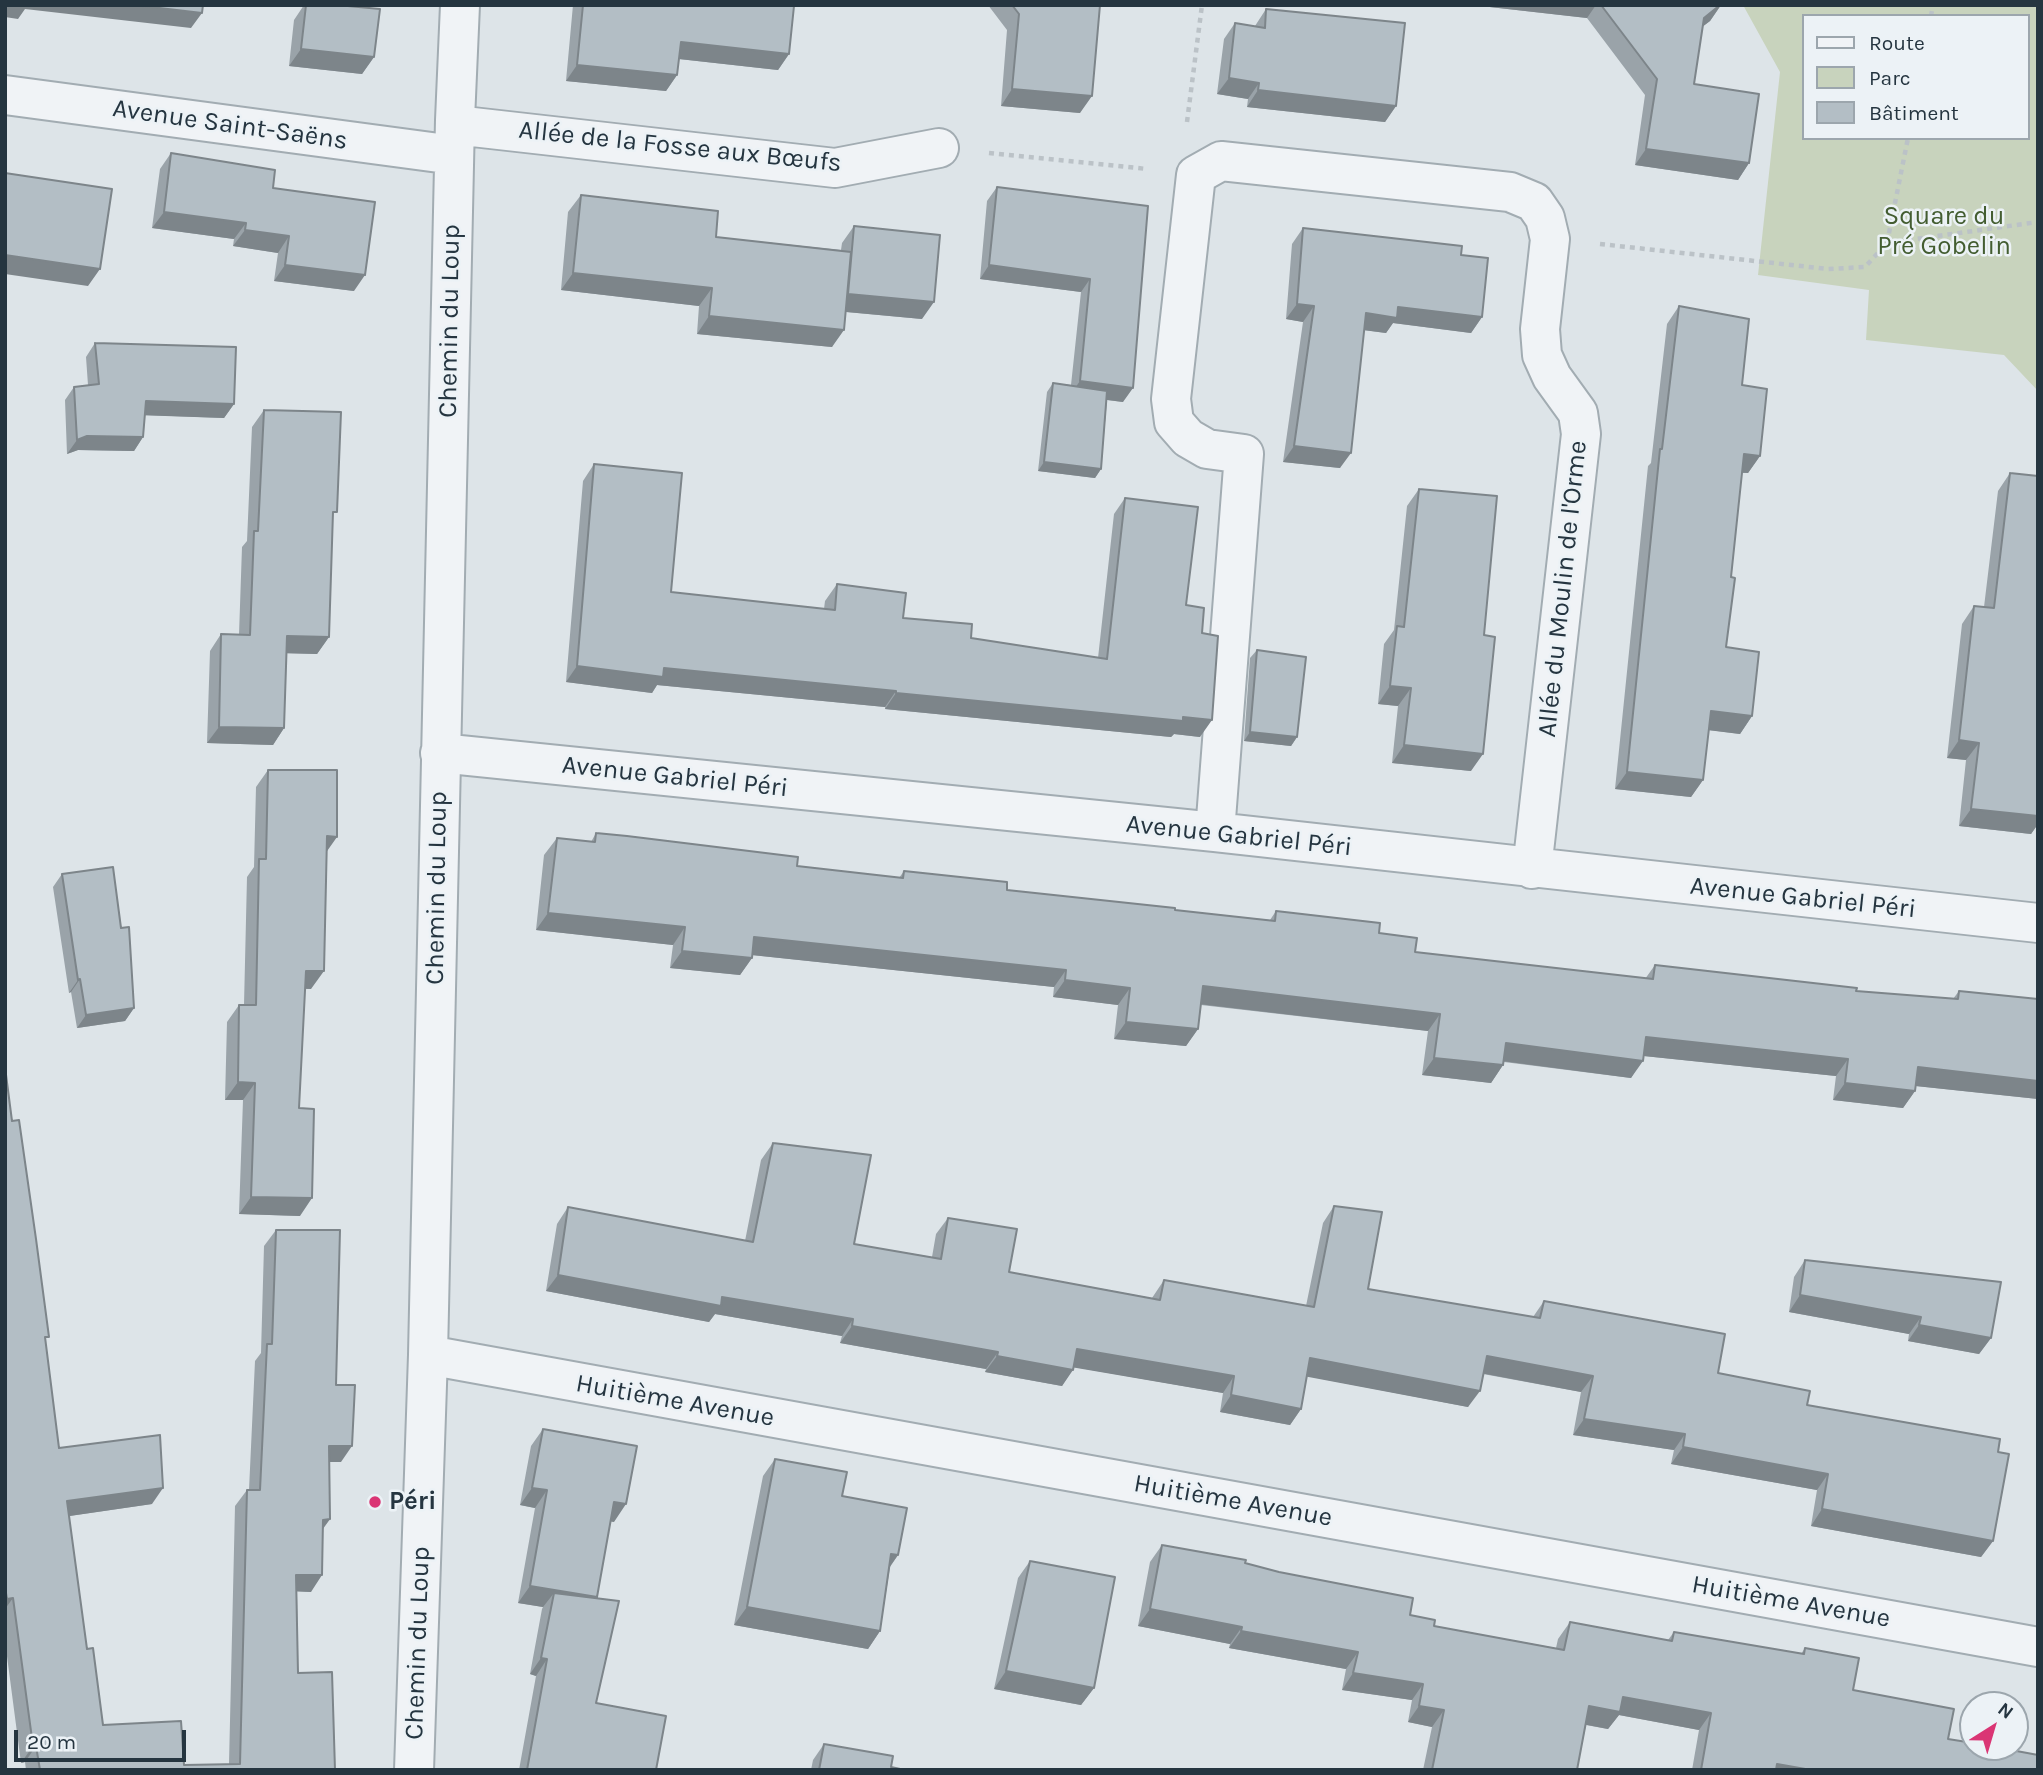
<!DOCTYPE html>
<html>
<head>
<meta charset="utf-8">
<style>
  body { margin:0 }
  #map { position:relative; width:2043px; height:1775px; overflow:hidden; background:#dde4e8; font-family:Karla,sans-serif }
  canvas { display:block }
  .frame { position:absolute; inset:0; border:7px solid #253540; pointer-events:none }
  .legend { position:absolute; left:1802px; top:14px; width:228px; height:126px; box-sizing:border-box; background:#ecf2f6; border:2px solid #9ca6ad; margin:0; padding:9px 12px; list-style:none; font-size:21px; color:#253540 }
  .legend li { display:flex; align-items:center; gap:14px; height:35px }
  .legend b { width:35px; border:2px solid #9ca6ad }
  .north { position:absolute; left:1959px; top:1691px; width:70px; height:70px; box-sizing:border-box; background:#ecf2f6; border:2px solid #9ca6ad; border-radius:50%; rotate:37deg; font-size:19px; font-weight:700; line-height:28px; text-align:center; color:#253540 }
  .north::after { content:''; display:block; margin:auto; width:24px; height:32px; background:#da3574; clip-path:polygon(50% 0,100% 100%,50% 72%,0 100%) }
  .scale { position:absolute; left:14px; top:1730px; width:172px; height:32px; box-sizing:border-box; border:4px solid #253540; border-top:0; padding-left:9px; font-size:21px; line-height:24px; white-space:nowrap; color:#253540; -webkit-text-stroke:5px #ecf2f6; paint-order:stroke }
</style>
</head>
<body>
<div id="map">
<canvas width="2043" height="1775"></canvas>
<div class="frame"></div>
<ul class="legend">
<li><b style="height:9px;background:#f0f3f6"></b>Route</li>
<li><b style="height:19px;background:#c8d3bd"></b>Parc</li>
<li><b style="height:19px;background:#b3bec5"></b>Bâtiment</li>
</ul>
<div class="north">N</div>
<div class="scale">20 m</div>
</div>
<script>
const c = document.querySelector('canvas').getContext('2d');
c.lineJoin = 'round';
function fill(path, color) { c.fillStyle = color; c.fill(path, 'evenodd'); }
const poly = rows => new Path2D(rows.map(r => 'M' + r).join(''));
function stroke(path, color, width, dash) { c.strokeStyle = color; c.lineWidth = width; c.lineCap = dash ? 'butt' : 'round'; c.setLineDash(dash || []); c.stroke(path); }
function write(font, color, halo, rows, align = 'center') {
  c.font = font + ' Karla,sans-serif'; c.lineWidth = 5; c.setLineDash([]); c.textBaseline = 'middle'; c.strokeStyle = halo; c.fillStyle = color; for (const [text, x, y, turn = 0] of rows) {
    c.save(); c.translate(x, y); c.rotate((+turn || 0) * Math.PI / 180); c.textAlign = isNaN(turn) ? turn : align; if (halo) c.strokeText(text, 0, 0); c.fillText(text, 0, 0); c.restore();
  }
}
fill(poly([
  [1743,5,2038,5,2038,391,2004,355,1866,340,1869,290,1758,275,1780,72],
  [1803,16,2027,16,2027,138,1803,138]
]), '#c8d3bd');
const minor = poly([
  [5,95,454,155],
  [455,125,835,168,939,148],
  [440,753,1215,832,2038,923],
  [1215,832,1244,454,1207,449,1188,438,1174,422,1171,399,1196,175,1221,161,1510,192,1534,202,1545,218,1550,239,1540,329,1542,355,1552,377,1578,413,1581,434,1532,869],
  [428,1355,2038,1647],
  [414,1770,428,1355,455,120,460,5]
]);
stroke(minor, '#a2acb2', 42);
stroke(poly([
  [1931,16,1933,5],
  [1187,122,1202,5],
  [989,153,1147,169],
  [1887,243,1908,138],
  [1600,244,1828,269,1865,267,1887,243,2038,222]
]), '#bbc2c7', 4.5, [5, 5]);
stroke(minor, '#f0f3f6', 38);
fill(poly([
  [304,5,337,5,374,57,362,74,289,66,294,20],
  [573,5,788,5,789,54,778,70,679,59,677,75,666,91,566,81],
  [988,5,1100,5,1080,113,1001,106,1007,30],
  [1472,5,1721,5,1710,21,1703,26,1694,84,1749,163,1738,180,1635,165,1645,95,1587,18],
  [1266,9,1396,106,1385,122,1247,107,1248,99,1217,94,1224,39,1235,23,1255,26],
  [171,153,273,188,354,291,274,281,278,253,233,246,234,239,152,228,160,169],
  [997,187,1148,206,1123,402,1107,400,1101,469,1095,478,1038,471,1047,392,1053,383,1071,385,1081,292,980,279,987,201],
  [581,195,716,237,841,250,842,243,854,226,922,319,846,312,832,347,697,334,699,306,561,290,568,212],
  [1303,228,1461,255,1482,317,1471,333,1393,323,1386,333,1364,330,1340,468,1283,462,1303,322,1286,319,1292,244],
  [1679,306,1742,385,1760,456,1748,473,1742,473,1731,577,1726,647,1752,716,1740,734,1709,730,1703,780,1691,797,1615,789,1648,466,1651,463,1667,324],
  [95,343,234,404,224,418,145,415,143,437,134,451,78,450,67,454,65,400,74,387,88,385,86,357],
  [264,410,333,517,329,637,317,654,286,653,284,728,273,745,207,743,210,651,221,634,239,635,242,547,247,541,252,427],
  [594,464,671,592,824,609,825,601,837,584,903,618,971,638,1098,658,1114,514,1125,498,1202,633,1200,737,1174,734,1171,737,885,709,885,707,657,685,652,693,566,682,583,481],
  [2010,473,2037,749,2038,749,2038,824,2031,834,1959,826,1966,760,1947,758,1962,624,1974,606,1984,607,1998,491],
  [1419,489,1471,771,1392,763,1398,706,1378,704,1384,644,1394,630,1407,506],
  [1257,650,1297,737,1291,746,1244,741,1250,658],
  [268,770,327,852,311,989,305,989,299,1108,300,1216,239,1214,243,1100,225,1100,227,1022,239,1005,244,1005,247,877,254,867,256,787],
  [596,833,797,866,899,878,904,871,1007,890,1175,910,1270,920,1276,911,1379,933,1415,952,1645,979,1655,965,1856,991,1953,999,1959,991,2038,1099,1916,1086,1915,1091,1903,1108,1833,1100,1836,1076,1644,1056,1631,1078,1504,1062,1503,1065,1491,1083,1422,1075,1428,1031,1201,1005,1198,1029,1186,1046,1114,1039,1118,1005,1053,997,1054,987,752,955,752,958,740,975,670,968,673,945,536,930,544,855,557,838,591,842],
  [62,874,121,928,134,1008,125,1021,77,1028,71,992,69,993,53,887],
  [5,1067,12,1121,45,1342,59,1448,152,1504,69,1516,87,1649,103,1725,184,1765,229,1764,235,1506,247,1490,249,1490,255,1361,261,1353,264,1246,276,1230,336,1385,341,1462,329,1462,330,1519,323,1529,311,1592,297,1591,298,1673,335,1770,26,1770,25,1762,21,1763,5,1641],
  [773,1143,854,1244,932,1257,936,1234,948,1218,1009,1272,1152,1298,1164,1280,1306,1306,1323,1223,1334,1206,1368,1289,1533,1317,1544,1301,1718,1373,1807,1405,1998,1452,1993,1541,1981,1557,1811,1526,1817,1490,1671,1464,1674,1450,1573,1435,1581,1392,1483,1374,1468,1407,1307,1376,1301,1409,1290,1425,1220,1412,1223,1393,1074,1367,1062,1386,985,1372,986,1369,840,1343,842,1336,715,1314,709,1322,546,1291,557,1224,568,1207,745,1241,761,1160],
  [1805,1260,1991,1338,1979,1354,1908,1341,1909,1334,1789,1312,1794,1277],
  [543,1429,614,1522,611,1521,595,1598,596,1703,656,1770,519,1770,536,1676,530,1674,542,1609,543,1607,518,1603,535,1508,520,1505,531,1446],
  [775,1459,842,1496,898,1555,890,1567,880,1631,868,1649,734,1625,763,1476],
  [1162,1545,1245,1563,1410,1615,1434,1626,1556,1648,1558,1639,1570,1622,1668,1640,1674,1632,1801,1654,1805,1648,1853,1690,1948,1739,2038,1770,1692,1770,1699,1730,1619,1715,1608,1729,1586,1725,1577,1770,1423,1770,1432,1727,1408,1722,1412,1700,1342,1690,1346,1669,1229,1648,1230,1644,1138,1626,1150,1562],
  [1030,1561,1094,1688,1081,1705,994,1689,1018,1578],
  [824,1744,891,1767,905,1770,811,1770,813,1760]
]), '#9aa3a9');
fill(poly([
  [5,5,134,5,202,13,191,28,25,9,18,19,5,17],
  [1472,5,1596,5,1587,18],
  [1721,5,1710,21,1693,34,1704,18],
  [681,42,789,54,778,70,670,58],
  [301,49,374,57,362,74,289,66],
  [577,65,677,75,666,91,566,81],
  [1229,78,1259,83,1248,99,1217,94],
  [1012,89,1092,96,1080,113,1001,106],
  [1258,90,1396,106,1385,122,1247,107],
  [1646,149,1749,163,1738,180,1635,165],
  [164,212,246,223,234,239,152,228],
  [245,230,289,236,278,253,233,246],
  [5,255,100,269,88,286,5,274],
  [285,265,365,275,354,291,274,281],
  [989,265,1090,279,1081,292,980,279],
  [573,273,712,288,699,306,561,290],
  [848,294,934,302,922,319,836,311],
  [1297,304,1314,306,1303,322,1286,319],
  [1398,307,1482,317,1471,333,1393,323,1386,333,1355,329,1366,313],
  [709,316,844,330,832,347,697,334],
  [1080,381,1133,388,1123,402,1070,395],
  [146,401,234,404,224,418,136,415],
  [87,436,143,437,134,451,78,450,67,454,77,440],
  [1294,446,1351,453,1340,468,1283,462],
  [1744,454,1760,456,1748,473,1732,472],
  [1044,462,1101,469,1095,478,1038,471],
  [287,636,329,637,317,654,275,653],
  [577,666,664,668,896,691,885,707,657,685,652,693,566,682],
  [1390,686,1411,688,1398,706,1378,704],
  [896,693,1183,717,1212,720,1200,737,1174,734,1171,737,885,709],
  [1711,711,1752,716,1740,734,1699,729],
  [219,727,284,728,273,745,207,743],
  [1250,732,1297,737,1291,746,1244,741],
  [1959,740,1979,743,1966,760,1947,758],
  [1404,745,1483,754,1471,771,1392,763],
  [1627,772,1703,780,1691,797,1615,789],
  [1971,809,2038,816,2038,824,2031,834,1959,826],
  [327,836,337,837,325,854],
  [548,913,685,927,673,945,536,930],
  [754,937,1066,970,1054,987,742,954],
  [682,951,752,958,740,975,670,968],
  [306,971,324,971,311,989,294,988],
  [80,979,71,992,69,993,78,980],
  [1065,980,1130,988,1118,1005,1053,997],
  [1203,986,1440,1014,1428,1031,1190,1003],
  [134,1008,125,1021,77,1028,86,1015],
  [1126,1022,1198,1029,1186,1046,1114,1039],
  [1646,1037,1848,1059,1836,1076,1634,1055],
  [1506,1043,1643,1061,1631,1078,1494,1060],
  [1434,1058,1503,1065,1491,1083,1422,1075],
  [1918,1067,2038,1081,2038,1099,1906,1085],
  [238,1082,255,1083,243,1100,225,1100],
  [1845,1083,1915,1091,1903,1108,1833,1100],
  [251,1197,312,1198,300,1216,239,1214],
  [558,1275,722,1297,853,1319,842,1336,715,1314,709,1322,546,1291],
  [1800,1295,1921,1317,1909,1334,1789,1312],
  [1919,1325,1991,1338,1979,1354,1908,1341],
  [852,1326,998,1352,986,1369,840,1343],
  [1077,1349,1234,1376,1223,1393,1065,1366],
  [997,1356,1073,1370,1062,1386,985,1372],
  [1487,1356,1593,1376,1581,1392,1475,1372],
  [1310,1358,1480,1391,1468,1407,1298,1375],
  [1231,1395,1301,1409,1290,1425,1220,1412],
  [1584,1419,1685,1434,1674,1450,1573,1435],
  [329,1446,352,1446,341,1462,318,1462],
  [1683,1447,1828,1474,1817,1490,1671,1464],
  [163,1488,152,1504,56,1518,67,1501],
  [532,1488,547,1490,535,1508,520,1505],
  [614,1502,626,1504,614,1522,602,1520],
  [1822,1509,1993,1541,1981,1557,1811,1526],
  [330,1519,318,1535,323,1520],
  [891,1554,898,1555,886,1572],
  [296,1575,322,1575,311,1592,285,1591],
  [530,1586,597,1597,584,1614,554,1593,543,1607,518,1603],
  [13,1598,5,1609,5,1601,7,1599],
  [747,1607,880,1631,868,1649,734,1625],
  [1150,1609,1242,1627,1230,1644,1138,1626],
  [1241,1631,1358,1652,1346,1669,1229,1648],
  [541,1658,547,1659,536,1676,530,1674],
  [1006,1671,1094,1688,1081,1705,994,1689],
  [1353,1673,1423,1684,1412,1700,1342,1690],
  [1623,1697,1711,1713,1699,1730,1619,1715,1608,1729,1577,1723,1589,1706],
  [1419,1706,1444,1710,1432,1727,1408,1722],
  [33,1746,36,1746,25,1762,21,1763],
  [1777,1764,1811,1770,1773,1770]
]), '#7d858a');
const building = poly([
  [134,5,203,5,202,13,134,5],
  [306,5,337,5,380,9,374,57,301,49,306,5],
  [583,5,794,6,789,54,681,42,677,75,577,65,583,5],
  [1012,5,1100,5,1092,96,1012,89,1019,14,1012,5],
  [1601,5,1720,5,1704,18,1694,84,1759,94,1749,163,1646,149,1657,79,1601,5],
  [1266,9,1405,23,1396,106,1258,90,1259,83,1229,78,1235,23,1265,28,1266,9],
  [171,153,275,170,273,188,375,202,365,275,285,265,289,236,245,230,246,223,164,212,171,153],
  [5,173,112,189,100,269,5,255,5,173],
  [997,187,1148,206,1133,388,1080,381,1090,279,989,265,997,187],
  [581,195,718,211,716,237,851,252,844,330,709,316,712,288,573,273,581,195],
  [854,226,940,235,934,302,848,294,854,226],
  [1303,228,1462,246,1461,255,1488,258,1482,317,1398,307,1397,318,1366,313,1351,453,1294,446,1314,306,1297,304,1303,228],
  [1679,306,1749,319,1742,385,1767,389,1760,456,1744,454,1731,577,1735,578,1726,647,1759,652,1752,716,1711,711,1703,780,1627,772,1660,449,1662,449,1679,306],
  [95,343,236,347,234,404,146,401,143,437,87,436,77,440,74,387,99,384,95,343],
  [1053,383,1107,391,1101,469,1044,462,1053,383],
  [264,410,341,412,337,512,333,512,329,637,287,636,284,728,219,727,221,634,250,635,254,531,258,531,264,410],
  [594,464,682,473,671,592,835,610,837,584,906,593,903,618,972,624,971,638,1107,659,1125,498,1198,507,1186,605,1204,608,1202,633,1218,636,1212,720,1183,717,1183,721,896,693,896,691,664,668,663,677,577,666,594,464],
  [2010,473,2038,476,2038,740,2037,749,2038,749,2038,816,1971,809,1979,743,1959,740,1974,606,1994,608,2010,473],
  [1419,489,1497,496,1484,635,1495,637,1483,754,1404,745,1411,688,1390,686,1397,626,1404,627,1419,489],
  [1257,650,1306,657,1297,737,1250,732,1257,650],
  [268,770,337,770,337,837,327,836,324,971,306,971,299,1108,314,1109,312,1198,251,1197,255,1083,238,1082,239,1005,256,1005,259,859,266,859,268,770],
  [596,833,627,836,798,857,797,866,903,878,904,871,1007,882,1007,890,1175,908,1175,910,1275,921,1276,911,1380,923,1379,933,1417,938,1415,952,1653,979,1655,965,1857,988,1856,991,1958,999,1959,991,2038,999,2038,1081,1918,1067,1915,1091,1845,1083,1848,1059,1646,1037,1643,1061,1506,1043,1503,1065,1434,1058,1440,1014,1203,986,1198,1029,1126,1022,1130,988,1065,980,1066,970,754,937,752,958,682,951,685,927,548,913,557,838,595,842,596,833],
  [113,867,121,928,129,927,134,1008,86,1015,80,979,78,980,62,874,113,867],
  [5,1067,12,1121,19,1120,36,1239,49,1337,45,1337,59,1448,160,1435,163,1488,67,1501,87,1649,93,1648,103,1725,181,1721,184,1765,240,1764,247,1490,260,1490,267,1344,272,1344,276,1230,340,1230,336,1385,355,1385,352,1446,329,1446,330,1519,323,1520,322,1575,296,1575,298,1673,332,1672,335,1770,40,1770,36,1746,33,1746,13,1598,7,1599,5,1587,5,1067],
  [773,1143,871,1155,854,1244,941,1259,948,1218,1017,1229,1009,1272,1160,1300,1164,1280,1314,1307,1334,1206,1382,1212,1368,1289,1540,1318,1544,1301,1725,1334,1718,1373,1810,1391,1807,1405,2000,1439,1998,1452,2009,1454,1993,1541,1822,1509,1828,1474,1683,1447,1685,1434,1584,1419,1593,1376,1487,1356,1480,1391,1310,1358,1301,1409,1231,1395,1234,1376,1077,1349,1073,1370,997,1356,998,1352,852,1326,853,1319,722,1297,721,1306,558,1275,568,1207,753,1242,773,1143],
  [1805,1260,2001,1282,1991,1338,1919,1325,1921,1317,1800,1295,1805,1260],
  [543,1429,637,1446,626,1504,614,1502,597,1597,530,1586,547,1490,532,1488,543,1429],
  [775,1459,847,1472,842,1496,907,1508,898,1555,891,1554,880,1631,747,1607,775,1459],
  [1162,1545,1246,1560,1245,1563,1279,1572,1413,1598,1410,1615,1435,1620,1434,1626,1564,1650,1570,1622,1672,1641,1674,1632,1804,1654,1805,1648,1859,1658,1853,1690,1954,1709,1948,1739,1973,1743,1973,1747,1995,1747,2038,1755,2038,1770,1811,1770,1777,1764,1776,1770,1701,1770,1711,1713,1623,1697,1620,1712,1589,1706,1577,1770,1432,1770,1444,1710,1419,1706,1423,1684,1353,1673,1358,1652,1241,1631,1242,1627,1150,1609,1162,1545],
  [1030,1561,1115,1577,1094,1688,1006,1671,1030,1561],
  [554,1593,619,1601,596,1703,666,1716,656,1770,527,1770,547,1659,541,1658,554,1593],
  [824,1744,893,1756,891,1767,905,1770,819,1770,824,1744]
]);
fill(building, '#b3bec5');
stroke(building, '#7d858a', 2);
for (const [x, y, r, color] of [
  [375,1502,7,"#da3574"]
]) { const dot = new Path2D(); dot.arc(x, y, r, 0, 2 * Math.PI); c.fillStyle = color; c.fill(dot); stroke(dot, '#ecf2f6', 2.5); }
write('26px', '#253540', '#ecf2f6', [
  ["Avenue Saint-Saëns",230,125,8],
  ["Allée de la Fosse aux Bœufs",680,147,6],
  ["Chemin du Loup",450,321,-89],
  ["Allée du Moulin de l'Orme",1563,589,-84],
  ["Avenue Gabriel Péri",675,777,6],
  ["Avenue Gabriel Péri",1239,836,6],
  ["Chemin du Loup",437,888,-89],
  ["Avenue Gabriel Péri",1803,898,6],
  ["Huitième Avenue",675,1401,10],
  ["Huitième Avenue",1233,1501,10],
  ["Huitième Avenue",1791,1602,10],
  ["Chemin du Loup",418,1643,-88]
]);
write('26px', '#435d31', '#ecf2f6', [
  ["Square du",1944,217],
  ["Pré Gobelin",1944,247]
]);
write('bold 26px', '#253540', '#ecf2f6', [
  ["Péri",389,1502]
], 'left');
</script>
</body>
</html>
